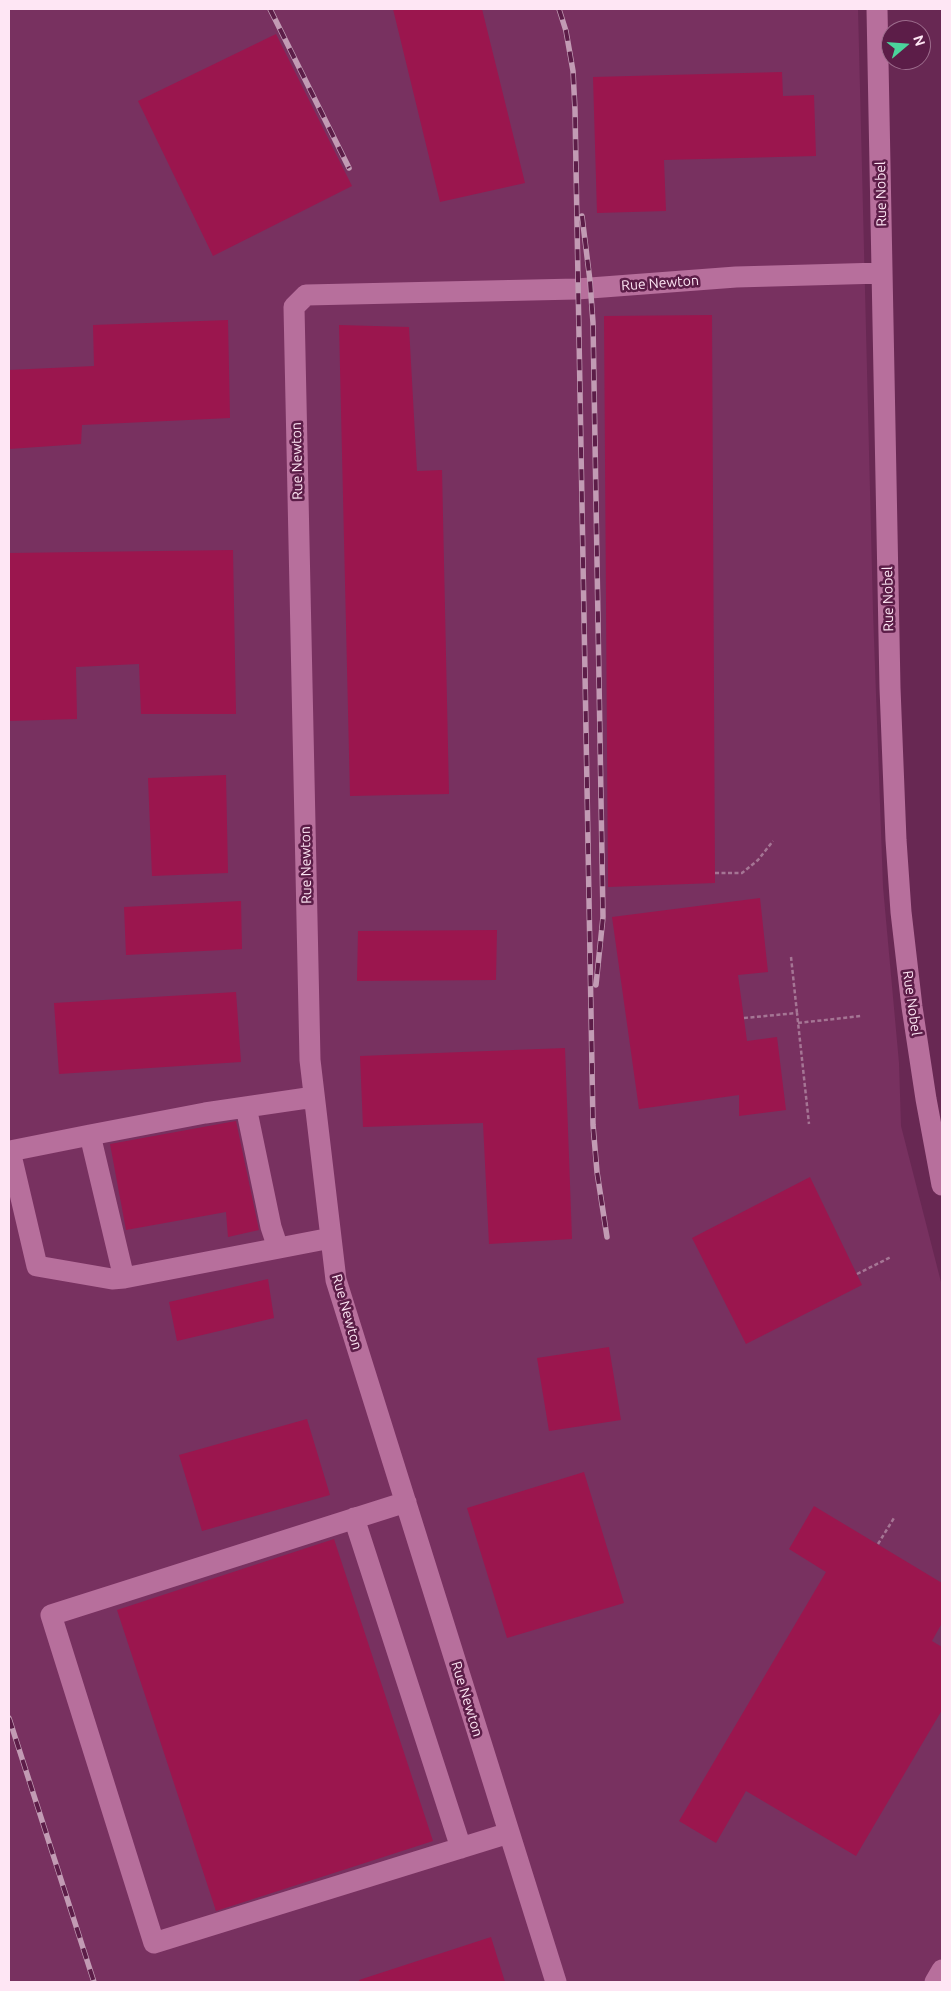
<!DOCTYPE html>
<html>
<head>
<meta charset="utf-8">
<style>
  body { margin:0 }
  #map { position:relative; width:951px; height:1991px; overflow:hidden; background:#682853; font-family:Ubuntu,sans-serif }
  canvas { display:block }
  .frame { position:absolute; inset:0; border:10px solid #fee6f4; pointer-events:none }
  .north { position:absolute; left:881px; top:20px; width:50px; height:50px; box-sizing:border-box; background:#5c1d48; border:1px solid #9d6d8d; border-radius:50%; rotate:72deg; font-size:14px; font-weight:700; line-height:20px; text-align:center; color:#fee6f4 }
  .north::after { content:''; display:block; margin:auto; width:18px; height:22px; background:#4bd49c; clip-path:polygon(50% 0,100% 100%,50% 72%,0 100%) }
</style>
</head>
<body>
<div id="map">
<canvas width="951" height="1991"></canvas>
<div class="frame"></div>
<div class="north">N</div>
</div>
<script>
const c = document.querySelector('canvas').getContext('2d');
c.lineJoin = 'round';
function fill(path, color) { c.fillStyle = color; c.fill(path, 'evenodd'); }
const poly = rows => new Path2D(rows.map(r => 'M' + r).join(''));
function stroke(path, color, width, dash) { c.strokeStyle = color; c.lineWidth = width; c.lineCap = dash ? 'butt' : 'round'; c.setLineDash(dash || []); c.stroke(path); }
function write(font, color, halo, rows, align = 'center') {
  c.font = font + ' Ubuntu,sans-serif'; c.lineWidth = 5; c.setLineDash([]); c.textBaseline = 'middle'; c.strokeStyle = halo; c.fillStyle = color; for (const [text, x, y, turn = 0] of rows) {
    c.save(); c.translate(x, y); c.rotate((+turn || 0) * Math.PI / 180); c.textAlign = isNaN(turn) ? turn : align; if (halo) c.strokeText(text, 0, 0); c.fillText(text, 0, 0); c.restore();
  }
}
fill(poly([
  [9,9,858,9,873,612,883,887,899,1063,901,1126,942,1286,942,1982,9,1982]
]), '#783160');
fill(poly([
  [393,9,482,9,525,183,440,202],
  [276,34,352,186,213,256,138,101],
  [782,72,783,96,814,95,816,156,664,160,666,211,597,213,593,77],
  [712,315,715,883,608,887,604,316],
  [228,320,230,418,82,425,81,444,9,449,9,370,94,366,93,325],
  [339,325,409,327,417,471,442,470,449,794,350,796],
  [233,550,236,714,141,714,139,664,76,667,77,719,9,721,9,553],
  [226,775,228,873,152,876,148,778],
  [760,898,768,972,738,975,747,1041,777,1037,786,1110,739,1116,739,1095,639,1109,612,917],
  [241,901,242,949,126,955,124,907],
  [497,930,496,980,357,981,358,931],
  [236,992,241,1062,59,1074,54,1003],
  [565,1048,572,1239,489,1244,483,1123,363,1127,360,1056],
  [236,1121,259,1230,228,1237,226,1212,126,1230,110,1144],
  [810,1177,862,1285,746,1344,692,1238],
  [268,1279,274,1318,177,1341,169,1302],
  [609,1347,621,1420,549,1431,537,1358],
  [307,1419,330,1495,202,1531,179,1455],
  [584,1472,624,1603,507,1638,467,1508],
  [814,1506,942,1583,942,1623,932,1641,942,1647,942,1710,856,1856,746,1791,716,1843,679,1821,826,1572,789,1549],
  [334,1539,433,1841,216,1911,117,1610],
  [491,1937,505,1982,359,1982,359,1980]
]), '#9b164e');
stroke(poly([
  [715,873,742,873,758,860,773,841],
  [791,957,797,1013],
  [744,1018,797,1013,809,1124],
  [798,1023,861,1016],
  [857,1274,891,1257],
  [878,1544,894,1518]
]), '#a57594', 2.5, [4, 2.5]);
stroke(poly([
  [877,9,890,688,896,840,901,912,912,1007,926,1099,942,1185],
  [246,1107,271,1227,278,1248],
  [90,1135,10,1151,37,1266,112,1279,124,1278,331,1238],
  [124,1278,90,1135,205,1113,314,1097],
  [406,1502,51,1615,154,1943,509,1833],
  [354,1518,461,1848],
  [556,1982,336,1280,310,1060,294,307,306,295,577,289,736,277,882,273],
  [935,1982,942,1970]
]), '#b76f9c', 21);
const rail = poly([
  [270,9,349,168],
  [559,9,566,31,573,71,575,110,593,1125,597,1172,607,1237],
  [582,216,590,281,593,323,603,917,596,985],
  [9,1718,94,1982]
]);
stroke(rail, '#c29bb4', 5.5);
stroke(rail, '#5c1d48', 4, [11]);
write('14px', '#fee6f4', '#5c1d48', [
  ["Rue Nobel",881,194,-91],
  ["Rue Newton",660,283,-4],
  ["Rue Newton",297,461,-91],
  ["Rue Nobel",888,599,-91],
  ["Rue Newton",306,865,-91],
  ["Rue Nobel",912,1003,82],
  ["Rue Newton",347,1312,74],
  ["Rue Newton",467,1699,73]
]);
</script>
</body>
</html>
